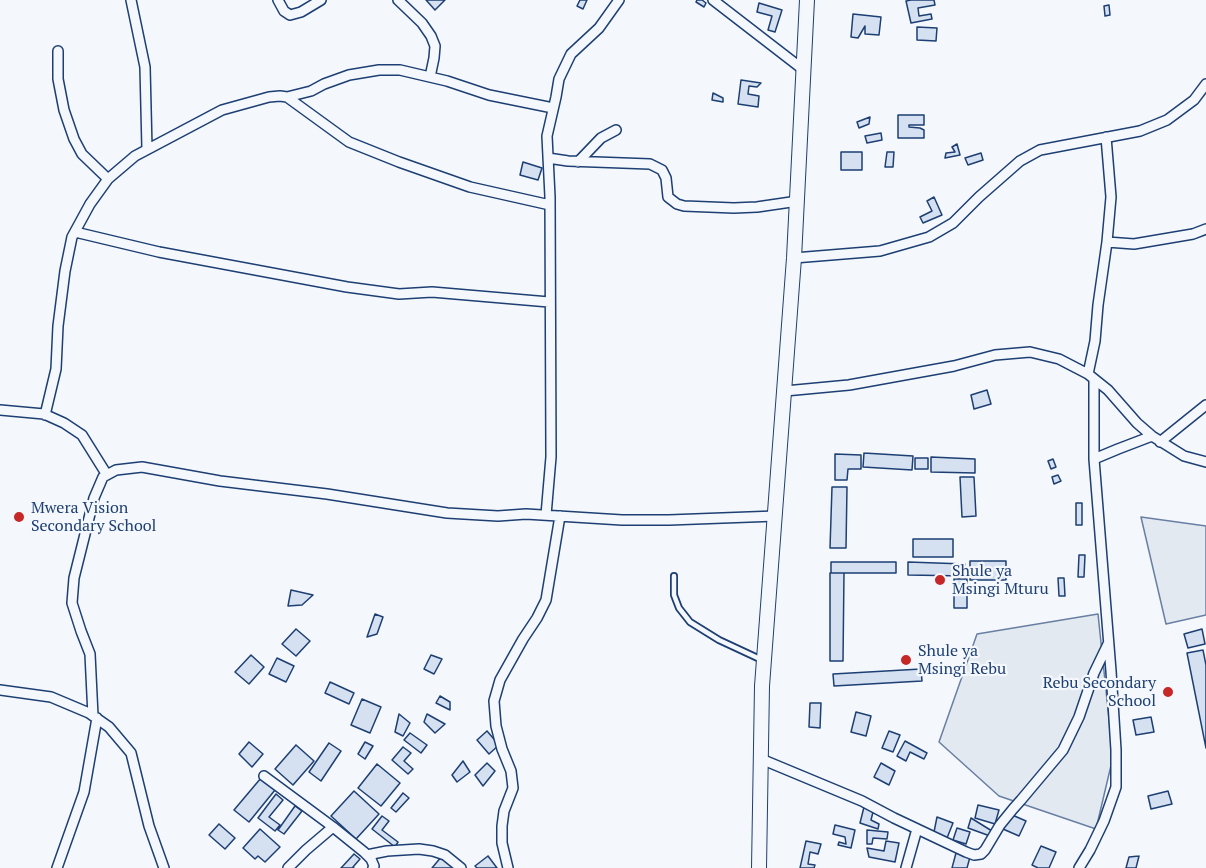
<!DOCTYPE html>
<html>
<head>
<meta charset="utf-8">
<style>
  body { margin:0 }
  canvas { display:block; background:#f4f7fb }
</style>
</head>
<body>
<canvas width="1206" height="868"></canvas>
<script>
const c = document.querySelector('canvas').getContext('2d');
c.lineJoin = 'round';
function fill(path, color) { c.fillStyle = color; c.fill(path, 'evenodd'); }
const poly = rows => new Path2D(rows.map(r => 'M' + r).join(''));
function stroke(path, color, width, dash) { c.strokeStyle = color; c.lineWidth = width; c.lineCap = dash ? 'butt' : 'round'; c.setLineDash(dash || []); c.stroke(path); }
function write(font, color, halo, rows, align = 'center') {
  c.font = font + ' "PT Serif",serif'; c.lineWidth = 4.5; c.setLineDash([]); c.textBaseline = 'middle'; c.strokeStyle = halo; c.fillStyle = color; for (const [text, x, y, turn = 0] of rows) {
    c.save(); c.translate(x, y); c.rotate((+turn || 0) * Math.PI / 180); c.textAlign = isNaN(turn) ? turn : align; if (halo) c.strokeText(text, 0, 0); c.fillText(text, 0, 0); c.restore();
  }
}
const green = poly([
  [1141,517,1206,526,1206,615,1166,624,1141,517],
  [1098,614,1113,757,1096,829,999,796,939,742,977,634,1098,614]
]);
fill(green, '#e3e9f0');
stroke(green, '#687fa3', 1.5);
const building = poly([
  [426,0,445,0,435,10,426,0],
  [580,0,587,0,583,9,577,6,580,0],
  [697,0,702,0,706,3,704,7,696,2,697,0],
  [911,0,934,0,935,5,918,8,919,16,931,14,932,19,911,23,906,1,911,0],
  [759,3,782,10,775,32,768,30,772,16,757,12,759,3],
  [1109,5,1110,15,1105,16,1104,6,1109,5],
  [853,14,881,17,879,35,865,34,865,26,858,38,851,37,853,14],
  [917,27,937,28,936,41,917,40,917,27],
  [741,80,761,83,757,87,749,86,748,94,759,96,758,107,738,104,741,80],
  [713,93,723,98,723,102,712,100,713,93],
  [898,115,924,115,924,125,909,125,909,127,920,128,924,130,924,138,898,138,898,115],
  [870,117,869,124,859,128,857,122,870,117],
  [881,133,882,140,867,143,865,136,881,133],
  [957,144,960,155,945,158,946,153,955,152,952,147,957,144],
  [841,152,862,152,862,170,841,170,841,152],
  [887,152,894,152,893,167,885,167,887,152],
  [981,153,983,160,968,165,965,158,981,153],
  [523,162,542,168,538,180,520,175,523,162],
  [934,197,942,215,923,223,920,217,932,211,927,201,934,197],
  [987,390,991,404,974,409,971,395,987,390],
  [864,453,913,456,912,470,863,467,864,453],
  [835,454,861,455,861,469,848,469,847,480,835,480,835,454],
  [931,457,975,459,975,473,931,472,931,457],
  [915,458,928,458,928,469,915,469,915,458],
  [1053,459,1056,467,1051,469,1048,461,1053,459],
  [1058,475,1061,481,1054,484,1052,477,1058,475],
  [960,477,974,477,976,516,962,517,960,477],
  [832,487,847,487,846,548,830,548,832,487],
  [1076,503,1082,503,1082,525,1076,525,1076,503],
  [913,539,953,539,953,557,913,557,913,539],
  [1079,555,1085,555,1084,577,1078,577,1079,555],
  [970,561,1006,561,1006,580,970,580,970,561],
  [831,562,896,562,896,573,831,573,831,562],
  [908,562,965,564,965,576,908,575,908,562],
  [830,573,844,573,843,661,830,661,830,573],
  [1058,578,1064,578,1065,596,1059,596,1058,578],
  [954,579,967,579,967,608,954,608,954,579],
  [291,590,313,595,302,605,288,606,291,590],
  [375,614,383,617,377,634,367,637,375,614],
  [296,629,310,641,296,656,282,644,296,629],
  [1202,629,1205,644,1188,648,1184,634,1202,629],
  [1203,650,1206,665,1206,748,1187,653,1203,650],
  [251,655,264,667,249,684,235,672,251,655],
  [431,655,442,659,434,674,424,669,431,655],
  [277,658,294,666,286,682,269,674,277,658],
  [921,669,922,681,834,686,833,674,921,669],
  [330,682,354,693,349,704,325,693,330,682],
  [440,696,450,702,450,710,436,703,440,696],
  [362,699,381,707,370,733,351,725,362,699],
  [810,703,821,703,820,728,809,727,810,703],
  [856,712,871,716,866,736,851,732,856,712],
  [399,714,410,723,403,736,395,732,399,714],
  [427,714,445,724,435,733,424,722,427,714],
  [1151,717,1154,732,1136,735,1133,720,1151,717],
  [487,731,499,745,489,754,477,740,487,731],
  [889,731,900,735,893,752,882,748,889,731],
  [410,733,427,745,421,753,404,740,410,733],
  [905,741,927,753,924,759,910,752,906,761,897,756,905,741],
  [249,742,263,754,252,767,239,754,249,742],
  [365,742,373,746,365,759,358,754,365,742],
  [329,743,341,751,321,781,309,772,329,743],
  [296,745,314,761,293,785,275,769,296,745],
  [403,747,411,753,404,761,413,769,408,774,392,760,403,747],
  [463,761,470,772,457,782,452,775,463,761],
  [487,763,495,771,483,786,475,775,487,763],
  [881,763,895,771,889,785,874,777,881,763],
  [377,764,400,783,381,806,358,788,377,764],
  [261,778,275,790,249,822,234,810,261,778],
  [354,791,379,814,356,839,331,816,354,791],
  [1168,791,1172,804,1151,809,1148,796,1168,791],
  [403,793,409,798,396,812,391,808,403,793],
  [276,794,283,800,269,817,280,825,275,831,258,818,276,794],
  [978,805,999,810,995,824,975,818,978,805],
  [295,806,302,811,284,834,278,830,295,806],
  [864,807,874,808,871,820,879,824,878,829,860,823,864,807],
  [1010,814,1026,821,1019,836,1003,829,1010,814],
  [382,816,389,821,382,830,398,842,395,847,372,829,382,816],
  [937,817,953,823,947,838,934,832,937,817],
  [971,818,992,831,990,836,968,828,971,818],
  [219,824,235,838,225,849,209,835,219,824],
  [835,825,855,830,851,848,838,845,839,842,846,844,845,837,833,834,835,825],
  [957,828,970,832,966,844,953,840,957,828],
  [260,829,280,847,265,862,258,856,255,859,243,848,260,829],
  [867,830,888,832,887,839,873,838,872,844,867,844,867,830],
  [806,841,821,844,818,854,810,852,808,864,815,865,814,868,800,868,806,841],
  [886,841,899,843,895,862,869,857,867,848,884,851,886,841],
  [1041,846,1056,852,1049,868,1038,868,1032,865,1041,846],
  [956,853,970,857,967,868,952,868,956,853],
  [354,854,360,859,353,867,354,868,341,868,354,854],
  [442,856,457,868,432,868,442,856],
  [488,856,497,868,477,868,475,866,488,856],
  [1139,856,1136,868,1126,868,1129,857,1139,856]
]);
fill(building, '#d5e0f0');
stroke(building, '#1d3f73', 1.5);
const service = poly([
  [674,576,674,595,679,608,690,622,719,640,762,660]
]);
const minor = poly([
  [131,0,145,67,147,149],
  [278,0,284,11,290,15,301,12,321,0],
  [398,0,422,23,431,36,435,46,434,58,430,77],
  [713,0,805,71],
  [58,51,58,79,64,110,74,139,82,154,108,179],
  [287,97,311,91,324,84,349,75,379,70,400,70,447,81,489,95,553,108],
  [548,158,568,161,650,164,662,170,666,178,668,197,677,204,684,206,734,208,757,207,798,201],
  [578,162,601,138,616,130],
  [75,232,159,252,347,287,399,294,432,292,549,302],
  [1107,242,1134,244,1193,234,1206,229],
  [794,258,880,251,929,237,953,223,979,197,1020,161,1040,150,1140,131,1167,120,1194,100,1206,84],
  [1088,374,1095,341,1098,305,1107,242,1111,197,1106,137],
  [785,391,849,385,954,366,995,355,1030,352,1059,359,1088,374,1108,390,1137,423,1152,436,1184,456,1206,462],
  [0,410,44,414,64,423,82,435,107,475],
  [45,415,56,369,58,326,65,271,72,237,90,204,108,179,135,156,222,110,269,97,280,96,287,97,349,142,399,162,470,187,550,205],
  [1160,442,1206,405],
  [1094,459,1118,449,1152,436],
  [546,515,551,457,550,197,547,136,556,97,559,79,571,54,599,28,619,0],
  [0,690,51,697,89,713,109,727,131,753,149,826,164,868],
  [93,716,90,654,81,631,72,603,74,578,94,498,103,477,116,470,142,467,220,481,327,494,447,513,498,516,526,514,622,520,669,520,776,516],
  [761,759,862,801,894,818,966,852,974,855,981,854,985,850,1000,825,1013,809,1021,800,1063,750,1079,717,1094,673,1108,644],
  [264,776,333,827,364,852,371,859,374,866,373,868],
  [367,855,387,851,419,849,433,851,445,855,461,868],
  [57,868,84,792,97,718],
  [288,868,306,850,333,827],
  [508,868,502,843,502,826,504,811,513,788,511,771,502,749,496,726,494,701,500,680,523,639,537,618,546,600,560,516],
  [906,868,917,829],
  [1079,868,1090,850,1104,821,1116,787,1116,750,1111,671,1094,459,1094,379]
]);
const secondary = poly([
  [759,868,762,686,794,258,807,0]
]);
stroke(service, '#1d3f73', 8);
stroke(minor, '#1d3f73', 12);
stroke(secondary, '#1d3f73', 16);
stroke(service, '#f4f7fb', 4.5);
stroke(minor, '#f4f7fb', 9);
stroke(secondary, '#f4f7fb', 14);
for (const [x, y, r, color] of [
  [19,517,6,"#c62828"],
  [940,580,6,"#c62828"],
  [906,660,6,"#c62828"],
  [1168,692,6,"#c62828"]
]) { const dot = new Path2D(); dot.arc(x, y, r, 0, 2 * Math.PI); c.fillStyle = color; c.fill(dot); stroke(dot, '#f4f7fb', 2); }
write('16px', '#1d3f73', '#f4f7fb', [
  ["Mwera Vision",31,508],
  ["Secondary School",31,526],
  ["Shule ya",952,571],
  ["Msingi Mturu",952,589],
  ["Shule ya",918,651],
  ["Msingi Rebu",918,669],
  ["Rebu Secondary",1156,683,"right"],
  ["School",1156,701,"right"]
], 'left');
</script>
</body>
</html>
